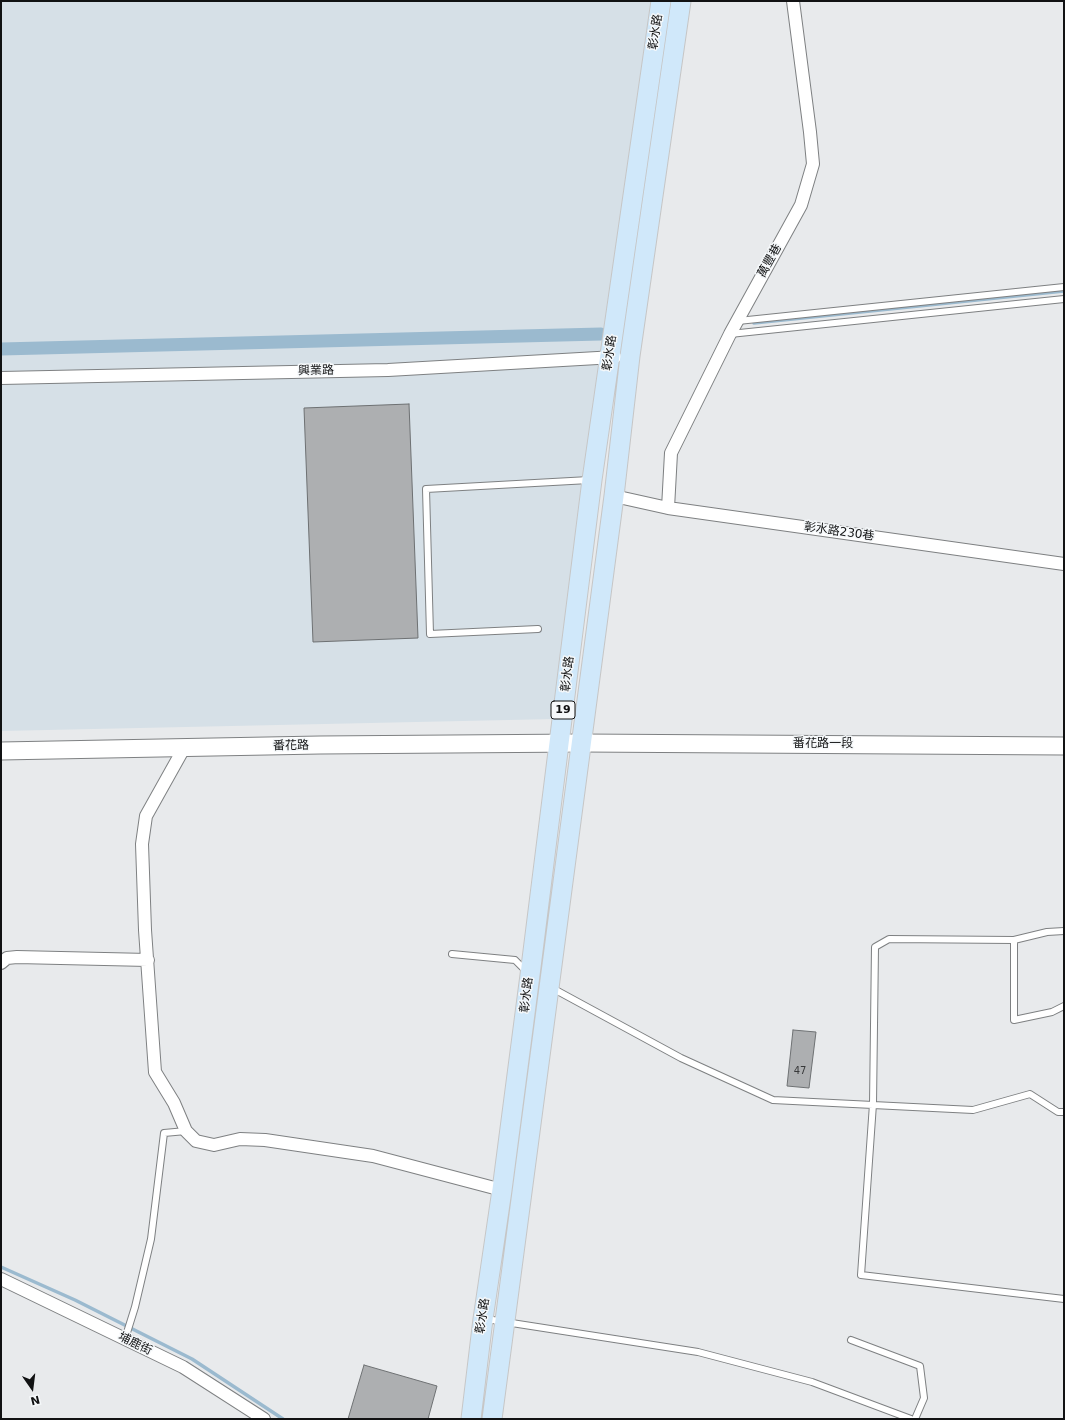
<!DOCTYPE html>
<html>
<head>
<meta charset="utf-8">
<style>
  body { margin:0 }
  #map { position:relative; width:1065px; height:1420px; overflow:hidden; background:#e8eaec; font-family:"DejaVu Sans",sans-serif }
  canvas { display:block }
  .frame { position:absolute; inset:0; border:2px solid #111213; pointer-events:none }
  .north { position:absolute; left:12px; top:1368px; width:40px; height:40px; -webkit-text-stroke:3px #f5f8fa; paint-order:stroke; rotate:166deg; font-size:11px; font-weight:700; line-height:16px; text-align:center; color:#111213 }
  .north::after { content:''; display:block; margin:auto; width:14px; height:18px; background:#111213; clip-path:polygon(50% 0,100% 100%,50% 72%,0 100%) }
</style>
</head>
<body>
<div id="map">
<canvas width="1065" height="1420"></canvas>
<div class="frame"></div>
<div class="north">N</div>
</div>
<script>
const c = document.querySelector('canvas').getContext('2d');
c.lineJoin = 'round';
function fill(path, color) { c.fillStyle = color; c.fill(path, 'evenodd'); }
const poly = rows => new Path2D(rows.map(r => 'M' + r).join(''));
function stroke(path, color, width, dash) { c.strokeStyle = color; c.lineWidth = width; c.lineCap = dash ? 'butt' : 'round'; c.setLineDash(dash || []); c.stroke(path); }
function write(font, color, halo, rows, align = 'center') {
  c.font = font + ' "DejaVu Sans","Noto Sans TC",sans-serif'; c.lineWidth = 3; c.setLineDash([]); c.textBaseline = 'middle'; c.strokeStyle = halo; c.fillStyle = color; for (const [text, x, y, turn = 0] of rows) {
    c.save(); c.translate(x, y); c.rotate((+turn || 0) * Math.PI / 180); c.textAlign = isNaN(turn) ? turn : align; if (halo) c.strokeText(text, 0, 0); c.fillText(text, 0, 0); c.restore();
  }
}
fill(poly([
  [1,1,654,1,555,719,1,731]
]), '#d6e0e7');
stroke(poly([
  [754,323,1064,291],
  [1,1267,75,1300,192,1359,283,1419]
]), '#9bbacf', 3.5);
stroke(poly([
  [1,349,601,334]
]), '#9bbacf', 13);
const building = poly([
  [409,404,418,638,313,642,304,408,409,404],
  [793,1030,816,1032,809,1088,787,1086,793,1030],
  [364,1365,437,1386,428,1419,348,1419,364,1365]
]);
fill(building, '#adafb1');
stroke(building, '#6e7173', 1);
const service = poly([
  [738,321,1064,287],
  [730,334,1064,299],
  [538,629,430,634,426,489,589,480],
  [1064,931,1047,932,1014,940,889,939,875,947,873,1104,861,1275,1064,1299],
  [1014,940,1014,1020,1052,1012,1064,1006],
  [452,954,515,960,526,971],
  [552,988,681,1058,773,1100,973,1110,1030,1094,1058,1112,1064,1112],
  [486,1319,698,1352,812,1382,911,1419],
  [125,1339,135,1307,151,1239,164,1133,186,1131],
  [851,1340,920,1366,924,1398,915,1419]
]);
const minor = poly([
  [1,378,388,370,615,357],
  [614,496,668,508,1064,564],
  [668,508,671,453,730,334,801,205,813,164,810,132,793,1],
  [184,748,146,816,142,844,145,930,155,1072,174,1103,186,1131,196,1141,214,1145,240,1139,265,1140,373,1156,502,1190],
  [1,963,7,958,17,957,148,960],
  [1,1279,183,1367,264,1419]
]);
const secondary = poly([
  [1,751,320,745,581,743,1064,746]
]);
const primary = poly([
  [471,1419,483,1319,502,1190,530,975,592,480,661,1],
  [492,1419,614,496,630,356,681,1]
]);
stroke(service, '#7e8082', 8);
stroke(minor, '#7e8082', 14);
stroke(secondary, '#7e8082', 19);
stroke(primary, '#c6c6c6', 21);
stroke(service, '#fff', 6);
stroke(minor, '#fff', 12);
stroke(secondary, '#fff', 17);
stroke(primary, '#d0e8fa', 19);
write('10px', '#38393a', null, [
  ["47",800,1071]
]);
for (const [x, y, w] of [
  [563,710,24]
]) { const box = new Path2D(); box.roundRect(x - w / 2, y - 9, w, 18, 3); c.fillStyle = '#f5f8fa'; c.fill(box); stroke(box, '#111213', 1); }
write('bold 11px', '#111213', null, [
  ["19",563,710]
]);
write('12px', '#111213', '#f5f8fa', [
  ["彰水路",656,32,-82],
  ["萬豐巷",770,261,-61],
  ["彰水路",610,353,-82],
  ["興業路",316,371,-1],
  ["彰水路230巷",839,532,8],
  ["彰水路",568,674,-83],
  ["番花路一段",823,744],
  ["番花路",291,746,-1],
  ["彰水路",527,995,-83],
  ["彰水路",483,1316,-82],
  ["埔鹿街",135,1344,26]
]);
</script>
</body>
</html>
